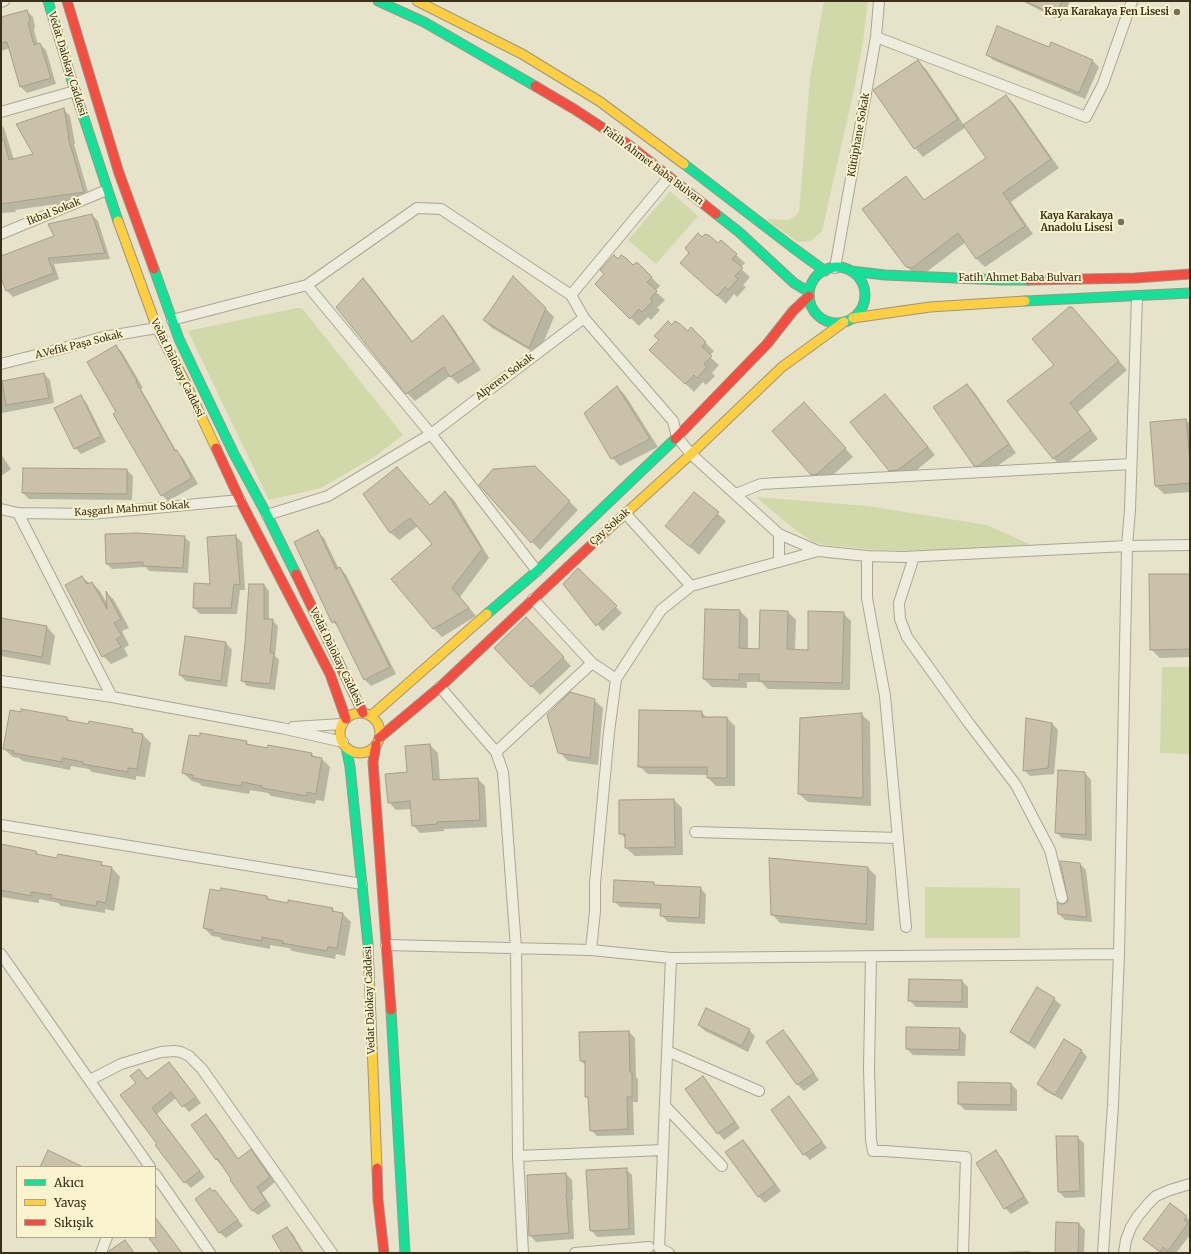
<!DOCTYPE html>
<html>
<head>
<meta charset="utf-8">
<style>
  body { margin:0 }
  #map { position:relative; width:1191px; height:1254px; overflow:hidden; background:#e6e3ca; font-family:Merriweather,serif }
  canvas { display:block }
  .frame { position:absolute; inset:0; border:2px solid #3a2f1b; pointer-events:none }
  .legend { position:absolute; left:16px; top:1166px; width:140px; height:72px; box-sizing:border-box; background:#f9f4ce; border:1px solid #ada586; margin:0; padding:5px 7px; list-style:none; font-size:12px; color:#3a2f1b }
  .legend li { display:flex; align-items:center; gap:8px; height:20px }
  .legend b { width:20px; border:1px solid #ada586 }
</style>
</head>
<body>
<div id="map">
<canvas width="1191" height="1254"></canvas>
<div class="frame"></div>
<ul class="legend">
<li><b style="height:5px;background:#16e098"></b>Akıcı</li>
<li><b style="height:5px;background:#ffcf43"></b>Yavaş</li>
<li><b style="height:5px;background:#f24e42"></b>Sıkışık</li>
</ul>
</div>
<script>
const c = document.querySelector('canvas').getContext('2d');
c.lineJoin = 'round';
function fill(path, color) { c.fillStyle = color; c.fill(path, 'evenodd'); }
const poly = rows => new Path2D(rows.map(r => 'M' + r).join(''));
function stroke(path, color, width, dash) { c.strokeStyle = color; c.lineWidth = width; c.lineCap = dash ? 'butt' : 'round'; c.setLineDash(dash || []); c.stroke(path); }
function write(font, color, halo, rows, align = 'center') {
  c.font = font + ' Merriweather,serif'; c.lineWidth = 4; c.setLineDash([]); c.textBaseline = 'middle'; c.strokeStyle = halo; c.fillStyle = color; for (const [text, x, y, turn = 0] of rows) {
    c.save(); c.translate(x, y); c.rotate((+turn || 0) * Math.PI / 180); c.textAlign = isNaN(turn) ? turn : align; if (halo) c.strokeText(text, 0, 0); c.fillText(text, 0, 0); c.restore();
  }
}
fill(poly([
  [824,1,868,1,863,42,854,90,822,231,811,241,797,242,766,219,788,220,794,217,799,212,810,78],
  [670,191,698,216,656,264,628,240],
  [296,308,302,308,403,435,374,457,321,488,269,500,188,331],
  [756,497,867,506,987,525,1029,544,1018,547,933,551,877,550,824,545,813,542,793,528],
  [1162,667,1190,667,1190,754,1160,753],
  [925,887,1020,888,1020,938,925,938]
]), '#d1d9ab');
fill(poly([
  [1022,1,1070,1,1061,21],
  [27,11,33,17,35,26,34,30,38,45,40,44,46,50,56,84,27,93,21,87,10,48,1,51,1,18],
  [1049,49,1093,61,1099,67,1085,99,993,60,987,54],
  [917,61,926,69,964,125,1006,96,1014,104,1059,168,1011,202,1033,234,985,267,977,259,966,242,921,276,916,275,907,267,906,177,914,186,925,201,988,158,966,127,923,157,915,148],
  [63,109,70,116,75,144,74,144,90,199,15,210,16,212,1,213,1,125,4,128,14,160,34,155],
  [92,215,98,221,110,259,54,264,59,279,13,297,7,291,1,275,1,258,55,237],
  [702,238,718,244,721,241,745,263,740,268,750,277,743,285,746,287,737,297,734,294,726,304,690,271],
  [618,260,633,267,637,263,660,286,655,291,665,300,657,308,660,310,651,320,648,317,639,326,596,284],
  [514,277,554,317,538,355,492,328,484,320],
  [363,279,371,287,413,342,443,316,450,323,481,370,458,384,450,376,415,401,407,393,338,307],
  [1072,308,1127,370,1078,412,1098,439,1062,467,1054,459,1009,401,1055,365],
  [691,329,714,351,709,356,719,365,712,373,715,376,706,385,703,382,694,392,659,358],
  [116,346,122,352,143,388,141,389,177,452,183,458,198,484,168,501,162,495,118,412],
  [44,374,50,380,54,403,2,413,2,415,1,416,1,384],
  [967,385,975,393,1016,453,986,474,984,474,975,465],
  [617,387,625,395,658,447,620,466,612,458],
  [885,395,893,403,935,455,907,478,899,478,890,470],
  [80,396,86,402,106,442,81,454,75,448],
  [812,412,853,457,825,482,821,483,812,474],
  [1186,420,1190,424,1190,492,1164,494,1156,486],
  [1,454,11,469,1,476],
  [535,467,578,510,540,550,532,542],
  [127,470,133,476,132,500,29,499,23,493],
  [445,492,454,500,489,558,460,597,476,616,442,637,433,628,433,544,418,526,399,540,390,532,364,494,431,506],
  [694,493,726,521,699,555,666,526],
  [317,532,324,538,339,569,340,568,346,575,396,674,371,686,365,680,340,628,333,622],
  [235,536,242,542,245,590,240,590,237,614,200,614,194,608,211,585],
  [184,537,190,542,188,573,149,571,146,567,112,569,107,564],
  [578,570,622,613,603,631,564,584],
  [1190,575,1190,657,1160,658,1151,649],
  [82,577,90,584,92,583,100,591,108,605,107,593,114,600,129,628,122,631,129,645,124,648,128,656,111,664,103,656],
  [264,585,269,591,269,620,272,620,278,626,275,656,279,660,275,690,247,686,242,680],
  [706,610,740,611,748,619,748,650,760,650,788,612,796,620,795,650,809,651,843,613,851,621,850,690,768,689,761,682,747,682,747,688,712,687,704,679],
  [1,619,47,627,55,636,50,665,1,656],
  [534,626,571,666,540,695,495,648],
  [226,643,232,650,227,687,186,681,180,675],
  [594,700,603,708,598,765,568,761,559,752],
  [701,712,707,718,727,718,735,726,735,786,716,786,708,778,708,775,648,774,639,766],
  [21,713,67,718,71,722,132,730,136,734,143,735,151,743,145,777,136,776,136,780,92,772,89,769,71,766,70,770,23,761,19,758,13,757,4,749],
  [861,714,870,722,871,806,808,802,799,794],
  [1052,723,1058,730,1054,774,1030,776,1024,770],
  [246,742,250,746,312,754,315,758,322,759,330,767,324,801,316,800,315,804,271,796,268,793,250,790,249,794,202,786,199,783,192,781,183,773],
  [430,745,438,753,440,781,478,779,485,786,487,827,444,829,444,831,420,833,413,825,411,809,396,810,389,802,408,773],
  [1085,773,1091,780,1092,841,1062,838,1056,832],
  [674,800,682,808,683,855,635,856,626,848,626,839,620,833],
  [1,845,36,851,40,856,58,859,101,863,105,867,112,868,120,877,114,911,105,909,105,913,61,906,58,903,39,899,39,903,1,897],
  [1080,864,1086,870,1092,922,1065,920,1059,914,1059,905,1068,903],
  [868,868,876,876,874,931,780,923,772,914],
  [653,883,657,886,700,888,706,894,705,924,668,922,662,916,662,909,620,907,614,901],
  [267,897,271,901,332,909,336,913,343,914,351,922,345,956,336,954,335,959,292,951,289,948,270,945,270,949,222,940,219,937,212,936,204,928],
  [910,980,962,981,968,987,968,1008,916,1007,909,1000],
  [1054,999,1061,1005,1035,1049,1018,1038,1012,1032],
  [699,1025,749,1030,755,1036,748,1052,705,1031],
  [960,1029,966,1035,965,1056,913,1055,907,1049],
  [783,1031,789,1037,819,1080,804,1091,798,1085],
  [629,1032,635,1038,636,1077,638,1079,638,1102,633,1102,634,1135,597,1136,591,1130,589,1099,586,1096,586,1066,581,1061],
  [1081,1050,1087,1057,1062,1100,1044,1090,1038,1084],
  [169,1063,175,1069,201,1103,189,1112,176,1098,157,1114,205,1177,191,1188,185,1182,158,1144,137,1083,139,1070,148,1079],
  [703,1078,709,1084,740,1128,724,1140,718,1133],
  [1011,1084,1017,1090,1017,1111,965,1110,959,1104],
  [789,1098,795,1104,827,1148,810,1160,804,1154,772,1110],
  [206,1116,212,1121,239,1160,250,1150,256,1156,275,1182,262,1193,271,1206,258,1215,252,1210,233,1179,216,1159],
  [1077,1137,1084,1143,1085,1197,1065,1198,1059,1192],
  [743,1141,749,1147,781,1191,765,1203,759,1197,727,1152],
  [996,1152,1002,1158,1029,1203,1011,1214,1005,1208],
  [626,1169,632,1175,635,1235,597,1237,591,1230],
  [566,1174,572,1180,573,1200,572,1200,574,1239,536,1242,530,1235],
  [215,1191,243,1226,226,1238,220,1233,196,1199],
  [1186,1217,1190,1220,1190,1235,1176,1253,1161,1253,1145,1239],
  [1079,1224,1085,1230,1084,1253,1056,1253],
  [160,1225,166,1231,182,1253,161,1253,149,1237,155,1237,155,1229],
  [287,1228,293,1234,304,1253,284,1253],
  [125,1241,135,1253,115,1253],
  [1029,1251,1031,1253,977,1253]
]), '#0003');
const building = poly([
  [1025,1,1062,1,1055,15,1025,1],
  [27,10,30,20,28,23,34,45,40,43,51,78,20,87,7,42,1,43,1,17,27,10],
  [997,26,1049,47,1051,42,1093,60,1079,93,986,55,997,26],
  [918,60,958,119,914,149,873,90,918,60],
  [1006,95,1051,159,1003,193,1025,226,976,259,958,233,912,268,906,267,862,209,906,176,924,200,986,158,963,125,1006,95],
  [64,108,69,137,68,137,84,192,1,204,1,141,4,140,9,160,33,154,16,124,64,108],
  [92,214,105,253,48,258,54,273,6,291,1,278,1,256,54,236,48,224,92,214],
  [698,233,702,237,705,234,710,236,718,243,721,240,737,254,732,259,743,268,735,276,738,279,728,290,725,287,717,296,680,263,689,253,685,248,698,233],
  [614,255,618,259,621,255,626,258,633,265,637,262,652,277,647,282,657,291,650,299,653,301,642,312,639,309,630,319,595,284,604,274,600,270,614,255],
  [513,276,546,308,529,348,483,320,492,308,513,276],
  [363,278,412,342,443,315,474,362,450,377,444,367,406,394,336,307,363,278],
  [1069,307,1072,307,1119,361,1070,403,1091,430,1053,459,1007,401,1054,365,1032,339,1069,307],
  [668,321,672,325,675,321,680,324,688,331,691,327,706,342,702,347,712,356,704,364,707,367,697,378,694,375,685,384,649,350,659,340,654,336,668,321],
  [116,345,137,381,136,382,175,451,177,450,192,478,161,496,113,414,116,412,87,362,116,345],
  [44,373,49,398,6,405,2,381,44,373],
  [967,384,1009,444,978,466,974,466,933,407,967,384],
  [617,386,650,439,611,459,584,413,617,386],
  [885,394,928,447,898,470,889,471,850,422,885,394],
  [81,395,101,436,74,449,54,408,81,395],
  [804,402,846,448,817,474,811,475,772,431,804,402],
  [1186,419,1190,461,1190,483,1155,486,1150,422,1186,419],
  [535,466,570,501,531,543,479,485,493,469,535,466],
  [397,467,430,505,445,491,482,549,452,588,469,608,433,629,391,579,432,544,410,518,390,533,363,494,397,467],
  [23,468,127,469,127,494,22,493,23,468],
  [694,492,719,512,690,547,665,526,694,492],
  [318,530,336,569,340,567,390,667,364,680,335,621,332,623,294,542,318,530],
  [136,533,185,536,183,568,143,566,143,562,106,564,105,534,136,533],
  [236,535,240,585,234,584,231,608,193,608,194,583,210,584,207,537,236,535],
  [578,568,617,606,596,626,563,584,578,568],
  [1149,574,1190,574,1190,649,1150,650,1149,574],
  [82,576,87,584,92,582,107,609,106,591,121,619,114,623,122,636,116,639,121,647,102,657,65,585,82,576],
  [249,584,264,584,264,619,273,619,270,653,274,653,270,684,241,681,245,643,249,584],
  [705,609,740,610,739,648,759,649,760,610,788,611,787,649,808,650,808,611,844,612,842,683,759,681,759,674,739,674,739,680,703,679,705,609],
  [526,617,564,657,531,687,494,648,526,617],
  [1,618,47,626,42,657,1,650,1,618],
  [185,636,226,642,221,681,179,675,185,636],
  [570,692,595,699,590,758,558,753,547,715,570,692],
  [21,709,67,717,67,720,88,724,89,721,133,729,132,732,143,734,137,769,128,768,128,772,83,764,83,762,62,758,62,762,13,753,14,751,3,749,10,710,21,712,21,709],
  [639,710,702,711,702,717,727,717,727,778,707,778,707,767,638,767,639,710],
  [862,713,863,798,798,794,800,718,862,713],
  [1026,718,1052,723,1048,768,1023,771,1026,718],
  [200,733,247,741,246,744,267,748,268,745,312,753,311,756,322,758,316,794,307,792,307,796,262,788,262,786,242,782,241,786,192,778,193,775,182,773,189,735,200,736,200,733],
  [430,744,433,780,478,778,480,820,437,822,437,824,412,826,410,801,388,803,385,774,407,772,405,746,430,744],
  [1058,770,1085,772,1086,835,1055,833,1058,770],
  [674,799,675,847,625,848,625,834,619,834,619,800,674,799],
  [1,844,36,851,36,854,57,858,58,854,102,862,101,865,112,867,106,903,97,901,96,906,51,898,52,895,31,892,31,896,1,890,1,844],
  [769,858,868,867,866,924,771,915,769,858],
  [1060,861,1080,863,1087,917,1058,914,1057,902,1060,904,1063,904,1067,902,1068,899,1060,861],
  [614,880,654,882,654,885,701,887,699,918,660,916,661,904,613,902,614,880],
  [221,888,267,896,267,899,288,903,288,900,333,908,332,911,343,913,337,948,328,947,327,951,282,943,283,941,262,937,262,941,213,932,213,930,203,928,210,889,220,891,221,888],
  [909,979,962,980,962,1002,908,1001,909,979],
  [1037,987,1055,998,1029,1043,1010,1032,1037,987],
  [706,1008,750,1029,742,1046,698,1025,706,1008],
  [906,1027,960,1028,959,1050,906,1049,906,1027],
  [783,1030,814,1073,797,1085,766,1042,783,1030],
  [629,1031,630,1072,632,1072,632,1097,627,1097,628,1129,590,1131,588,1097,585,1097,585,1061,580,1061,579,1032,629,1031],
  [1064,1039,1082,1050,1055,1095,1037,1084,1064,1039],
  [169,1062,196,1097,182,1107,171,1092,152,1108,200,1171,184,1183,155,1145,157,1144,120,1095,136,1083,130,1076,139,1069,147,1079,169,1062],
  [703,1076,735,1122,717,1134,685,1089,703,1076],
  [958,1082,1011,1083,1011,1105,958,1104,958,1082],
  [789,1096,822,1142,803,1155,771,1110,789,1096],
  [206,1114,238,1159,251,1149,270,1177,257,1187,266,1201,252,1211,230,1180,231,1179,217,1158,216,1160,191,1125,206,1114],
  [1056,1136,1078,1136,1080,1191,1058,1192,1056,1136],
  [743,1140,775,1185,758,1197,725,1152,743,1140],
  [48,1150,83,1167,40,1167,48,1150],
  [996,1150,1024,1197,1004,1209,976,1163,996,1150],
  [627,1168,629,1229,590,1231,586,1170,627,1168],
  [566,1173,567,1194,566,1194,569,1233,529,1236,527,1175,566,1173],
  [210,1188,212,1191,215,1190,238,1220,219,1233,195,1199,210,1188],
  [1170,1203,1187,1216,1184,1220,1188,1223,1168,1251,1163,1247,1160,1252,1143,1239,1170,1203],
  [155,1217,182,1253,160,1253,148,1237,155,1237,155,1217],
  [1056,1222,1079,1223,1078,1253,1055,1253,1056,1222],
  [287,1227,303,1253,282,1253,272,1236,287,1227],
  [125,1240,134,1253,108,1253,109,1251,125,1240]
]);
fill(building, '#cac1aa');
stroke(building, '#a69e89', 1);
const street = poly([
  [1,2,4,1],
  [876,37,1086,117,1103,84,1132,1],
  [1,112,75,91],
  [1,234,107,190],
  [835,268,876,37,879,1],
  [307,285,431,434,537,571],
  [584,318,673,421,677,437,691,454,779,534,818,551,867,556,903,557,1127,546,1190,545],
  [172,320,307,285,417,208,441,209,571,295],
  [1,364,60,349,103,337,157,328],
  [736,494,761,484,1131,464],
  [1,509,18,513,91,514,240,500],
  [18,513,112,697],
  [625,513,691,586],
  [267,515,328,496,431,434,584,318,571,295,669,177],
  [867,556,867,598,885,696,906,927],
  [914,557,899,603,900,619,907,637,968,722,1016,785,1050,850,1062,898],
  [779,562,779,534],
  [533,599,592,663],
  [1,681,112,697,281,728,343,742],
  [440,687,496,752,503,772,516,948,518,1156],
  [293,727,342,724],
  [496,752,592,663,616,679,661,610,691,586,818,551],
  [1,825,362,884],
  [695,832,898,838],
  [386,945,591,950,671,958,1119,954],
  [591,950,595,911,595,883,609,732,616,679],
  [1,954,150,1167],
  [871,957,869,1068,871,1140,873,1151,885,1151,966,1157,963,1253],
  [667,1051,759,1091],
  [90,1080,121,1064,161,1052,174,1051,181,1052,189,1056,202,1069,332,1253],
  [665,1106,722,1166],
  [155,1174,210,1253],
  [101,1253,107,1237],
  [523,1253,518,1156,663,1150],
  [575,1253,649,1247],
  [669,1253,659,1248,671,958],
  [1103,1253,1113,1105,1119,954,1127,546,1130,510,1137,296],
  [1124,1253,1126,1240,1131,1227,1138,1216,1148,1204,1156,1196,1170,1190,1190,1184]
]);
const fast = poly([
  [48,1,75,91,118,221],
  [378,1,424,22,535,86],
  [684,164,792,247,825,271],
  [716,214,739,232,794,283,809,292],
  '809 295a28 28 0 1 1 56 0a28 28 0 1 1-56 0Z',
  [154,269,179,339,234,454,267,515,296,574],
  [851,271,885,275,1002,280,1028,280],
  [1025,301,1190,293],
  [487,614,537,571,675,439],
  [346,747,350,767,368,944,369,970],
  [391,1010,405,1253]
]);
const slow = poly([
  [417,1,522,54,599,101,684,164],
  [118,221,157,328,184,380,216,448],
  [853,318,930,307,1025,301],
  [604,533,691,454,782,367,844,322],
  '340 733a20 20 0 1 1 40 0a20 20 0 1 1-40 0Z',
  [371,716,487,614],
  [369,970,377,1168]
]);
const jam = poly([
  [67,1,119,173,154,269],
  [535,86,574,109,629,145,716,214],
  [1028,280,1135,278,1190,274],
  [675,439,767,344,793,311,809,296],
  [216,448,240,500,330,674,346,719],
  [296,574,363,713],
  [379,738,440,687,604,533],
  [376,745,373,762,391,1010],
  [377,1168,378,1200,384,1253]
]);
stroke(street, '#aba694', 12);
stroke(fast, '#9a9584', 11);
stroke(slow, '#9a9584', 11);
stroke(jam, '#9a9584', 11);
stroke(street, '#edecdd', 10);
stroke(fast, '#16e098', 9);
stroke(slow, '#ffcf43', 9);
stroke(jam, '#f24e42', 9);
for (const [x, y, r, color] of [
  [1177,12,4,"#766e58"],
  [1121,222,4,"#766e58"]
]) { const dot = new Path2D(); dot.arc(x, y, r, 0, 2 * Math.PI); c.fillStyle = color; c.fill(dot); stroke(dot, '#f9f4ce', 1.5); }
write('bold 10px', '#3a2f1b', '#f9f4ce', [
  ["Kaya Karakaya Fen Lisesi",1169,12],
  ["Kaya Karakaya",1113,216],
  ["Anadolu Lisesi",1113,228]
], 'right');
write('10px', '#3a2f1b', '#f9f4ce', [
  ["Vedat Dalokay Caddesi",67,64,73],
  ["Kütüphane Sokak",859,135,-80],
  ["Fatih Ahmet Baba Bulvarı",653,166,37],
  ["İkbal Sokak",54,212,-22],
  ["Fatih Ahmet Baba Bulvarı",1020,278],
  ["A.Vefik Paşa Sokak",79,345,-14],
  ["Vedat Dalokay Caddesi",177,368,64],
  ["Alperen Sokak",505,377,-37],
  ["Kaşgarlı Mahmut Sokak",132,509,-4],
  ["Çay Sokak",610,527,-42],
  ["Vedat Dalokay Caddesi",336,657,64],
  ["Vedat Dalokay Caddesi",370,1000,-92]
]);
</script>
</body>
</html>
